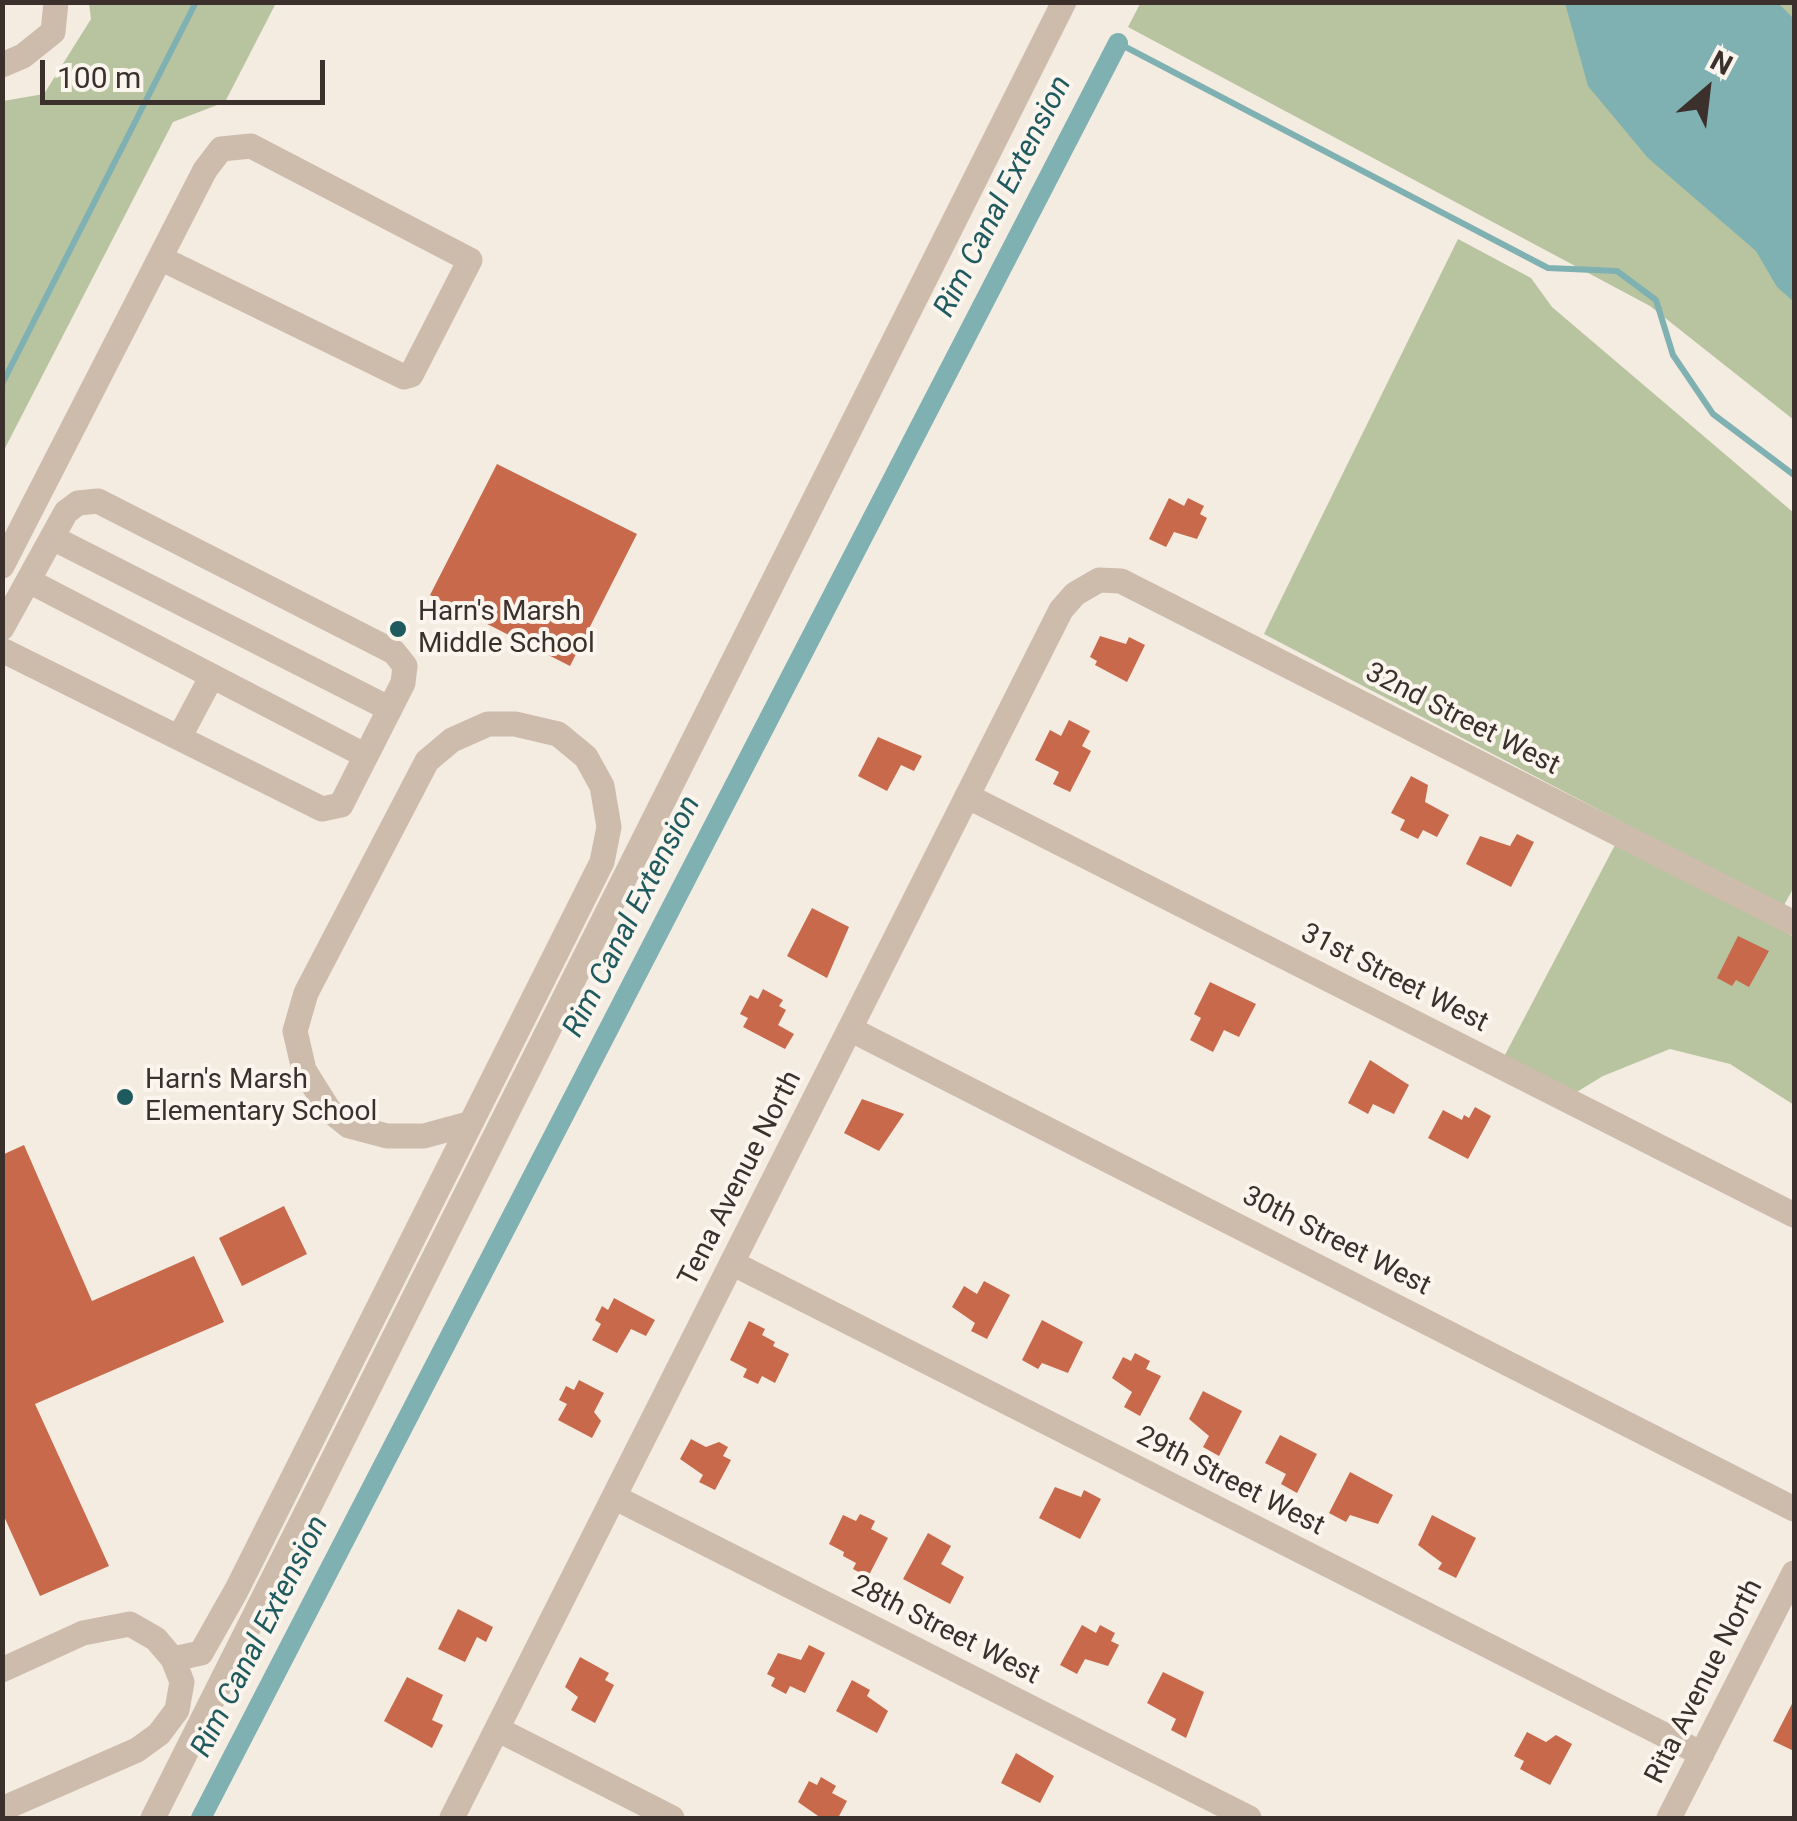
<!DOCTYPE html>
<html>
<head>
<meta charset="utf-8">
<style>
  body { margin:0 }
  #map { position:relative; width:1797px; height:1821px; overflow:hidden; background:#f4ebe1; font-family:Roboto,sans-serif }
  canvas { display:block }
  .frame { position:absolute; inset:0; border:5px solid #3b302b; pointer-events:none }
  .north { position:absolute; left:1657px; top:40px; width:100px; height:100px; -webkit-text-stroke:8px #fbf5ee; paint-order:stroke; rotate:28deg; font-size:28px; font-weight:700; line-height:40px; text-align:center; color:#3b302b }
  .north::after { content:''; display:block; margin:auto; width:35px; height:45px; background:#3b302b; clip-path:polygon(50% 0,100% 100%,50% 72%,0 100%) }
  .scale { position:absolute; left:40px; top:60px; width:285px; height:45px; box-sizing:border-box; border:5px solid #3b302b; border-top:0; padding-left:12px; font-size:30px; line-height:35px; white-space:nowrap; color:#3b302b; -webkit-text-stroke:8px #fbf5ee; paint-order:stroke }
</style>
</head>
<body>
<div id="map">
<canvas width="1797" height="1821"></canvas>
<div class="frame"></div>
<div class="north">N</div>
<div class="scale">100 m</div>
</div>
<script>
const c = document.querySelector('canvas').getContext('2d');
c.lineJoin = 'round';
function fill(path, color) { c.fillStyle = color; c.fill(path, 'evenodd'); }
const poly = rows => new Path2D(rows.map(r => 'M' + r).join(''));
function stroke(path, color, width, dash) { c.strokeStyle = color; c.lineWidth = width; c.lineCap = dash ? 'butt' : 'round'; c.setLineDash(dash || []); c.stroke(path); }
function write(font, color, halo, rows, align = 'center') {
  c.font = font + ' Roboto,sans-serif'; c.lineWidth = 8; c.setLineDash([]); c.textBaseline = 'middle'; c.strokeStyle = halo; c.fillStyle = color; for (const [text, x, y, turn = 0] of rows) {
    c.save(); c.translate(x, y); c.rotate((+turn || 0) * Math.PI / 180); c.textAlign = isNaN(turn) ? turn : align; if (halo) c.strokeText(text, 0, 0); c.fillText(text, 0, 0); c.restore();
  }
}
fill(poly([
  [1141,2,1794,3,1794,420,1650,306,1128,27],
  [89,3,276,3,225,102,173,122,3,452,3,101,44,94,91,19],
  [1458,239,1531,278,1552,307,1794,513,1794,887,1773,925,1794,937,1794,1105,1730,1064,1670,1049,1603,1076,1557,1104,1496,1072,1626,824,1264,634]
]), '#b8c4a0');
fill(poly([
  [1565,3,1778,3,1794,19,1794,302,1777,287,1756,251,1648,158,1588,86]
]), '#7fb0b2');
stroke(poly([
  [1118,43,1548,268,1617,271,1656,300,1673,355,1713,414,1794,475],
  [2,384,196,2]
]), '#7fb0b2', 6);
stroke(poly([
  [201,1818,1118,43]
]), '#7fb0b2', 20);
fill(poly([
  [497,464,637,534,570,666,430,595],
  [1169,498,1184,506,1188,498,1204,506,1200,514,1207,518,1197,539,1174,532,1166,547,1149,539],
  [1100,636,1126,644,1129,637,1145,645,1127,682,1095,665,1097,661,1090,657],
  [1069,720,1090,731,1082,746,1091,751,1070,792,1053,784,1059,772,1035,760,1050,730,1061,736],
  [878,737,922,756,914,771,901,765,887,791,858,776],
  [1411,776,1428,785,1425,802,1449,815,1437,837,1423,830,1418,839,1400,830,1405,820,1391,813],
  [1517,834,1534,842,1511,887,1466,864,1480,836,1510,846],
  [812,908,849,927,827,978,787,956],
  [1738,936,1769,951,1749,987,1736,980,1732,986,1717,978],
  [1210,982,1256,1004,1239,1037,1224,1030,1213,1052,1190,1040,1201,1018,1194,1014],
  [763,989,783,1000,779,1006,786,1010,778,1025,794,1034,785,1049,743,1027,748,1018,740,1014,750,995,758,999],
  [1370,1060,1409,1085,1394,1114,1373,1104,1368,1114,1348,1103],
  [862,1099,904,1114,879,1151,844,1133],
  [1475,1107,1491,1116,1468,1159,1428,1138,1443,1110,1462,1120,1464,1115,1469,1118],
  [24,1145,92,1301,194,1256,224,1322,35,1404,109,1566,40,1596,2,1512,2,1155],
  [284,1206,307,1254,242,1286,219,1238],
  [984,1281,1010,1295,987,1339,971,1331,975,1323,952,1307,964,1286,977,1294],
  [614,1298,655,1320,646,1336,631,1329,617,1353,592,1340,601,1324,595,1320,602,1306,608,1310],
  [1042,1320,1083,1342,1068,1373,1042,1363,1038,1369,1022,1360],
  [749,1321,765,1329,762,1335,775,1342,773,1346,789,1354,775,1383,762,1376,758,1384,743,1377,747,1369,730,1360],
  [1135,1353,1150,1361,1146,1369,1161,1376,1140,1416,1124,1407,1132,1392,1112,1378,1123,1357,1131,1361],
  [579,1380,604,1393,594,1412,601,1421,592,1438,558,1420,567,1404,559,1400,566,1386,574,1390],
  [1203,1391,1242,1411,1219,1456,1203,1447,1209,1436,1189,1419],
  [1280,1435,1317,1454,1297,1493,1281,1484,1286,1474,1265,1463],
  [691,1439,706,1447,719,1442,728,1447,723,1456,731,1460,715,1490,699,1482,703,1475,680,1459],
  [1350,1472,1393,1495,1378,1524,1350,1515,1346,1522,1329,1513],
  [1055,1487,1081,1497,1084,1490,1101,1499,1080,1539,1039,1518],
  [860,1514,875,1521,871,1529,888,1538,868,1577,853,1569,856,1563,843,1556,844,1552,829,1544,843,1515,856,1521],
  [1432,1515,1476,1538,1456,1578,1438,1569,1442,1563,1418,1545],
  [928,1533,951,1546,941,1564,964,1577,950,1604,903,1579],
  [458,1609,493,1627,486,1642,477,1637,465,1662,438,1649],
  [1082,1625,1096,1633,1100,1625,1115,1633,1111,1641,1119,1645,1108,1666,1085,1659,1077,1674,1060,1665],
  [809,1645,825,1653,805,1693,790,1686,786,1694,771,1686,775,1678,767,1674,778,1653,801,1660],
  [580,1657,609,1673,605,1680,614,1685,595,1723,571,1710,578,1697,565,1687],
  [1163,1672,1204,1692,1186,1738,1171,1730,1176,1719,1147,1703],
  [407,1677,443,1695,432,1720,443,1725,432,1748,384,1721],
  [852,1680,870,1690,867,1696,888,1711,877,1733,836,1711],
  [1794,1700,1794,1751,1773,1741],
  [1527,1732,1546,1742,1556,1735,1572,1744,1550,1785,1520,1769,1524,1761,1514,1756],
  [1016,1753,1054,1776,1040,1803,1001,1783],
  [821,1777,836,1786,832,1793,847,1801,838,1818,821,1818,798,1802,809,1781,817,1785]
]), '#c8694b');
stroke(poly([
  [2,65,23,56,53,32,56,2],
  [53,538,390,709],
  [2,566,205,170,221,149,251,146,470,260,411,375,404,377,160,258],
  [29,581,366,756],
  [2,628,66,512,78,503,98,501,394,652,405,666,403,683,341,805,322,809,4,651],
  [179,738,212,676],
  [967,796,1794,1215],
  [850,1029,1794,1509],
  [732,1263,1702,1754],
  [614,1497,1249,1818],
  [173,1659,201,1653,236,1591,602,862,609,827,602,786,586,757,558,734,515,724,488,724,452,740,427,761,306,993,295,1031,304,1070,329,1110,349,1126,387,1136,424,1136,468,1124],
  [2,1670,83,1633,130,1624,156,1639,173,1659,182,1682,177,1710,159,1734,137,1750,2,1809],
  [497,1729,672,1818],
  [153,1818,1064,2],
  [452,1818,1061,610,1075,594,1099,580,1121,581,1794,923],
  [1669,1818,1794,1573]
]), '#cdbbac', 25);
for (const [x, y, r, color] of [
  [398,629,10,"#1f5a5e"],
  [125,1097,10,"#1f5a5e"]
]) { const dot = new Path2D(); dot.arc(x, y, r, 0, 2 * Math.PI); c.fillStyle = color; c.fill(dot); stroke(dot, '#fbf5ee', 4); }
write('28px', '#3b302b', '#fbf5ee', [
  ["Harn's Marsh",418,613],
  ["Middle School",418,645],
  ["Harn's Marsh",145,1081],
  ["Elementary School",145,1113]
], 'left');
write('28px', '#3b302b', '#fbf5ee', [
  ["32nd Street West",1462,720,27],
  ["31st Street West",1394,979,27],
  ["Tena Avenue North",741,1179,-63],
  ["30th Street West",1336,1242,27],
  ["29th Street West",1230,1482,27],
  ["28th Street West",945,1631,27],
  ["Rita Avenue North",1705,1682,-63]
]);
write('italic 30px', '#1f5a5e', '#fbf5ee', [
  ["Rim Canal Extension",1004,197,-63],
  ["Rim Canal Extension",633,917,-63],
  ["Rim Canal Extension",261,1637,-63]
]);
</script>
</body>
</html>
